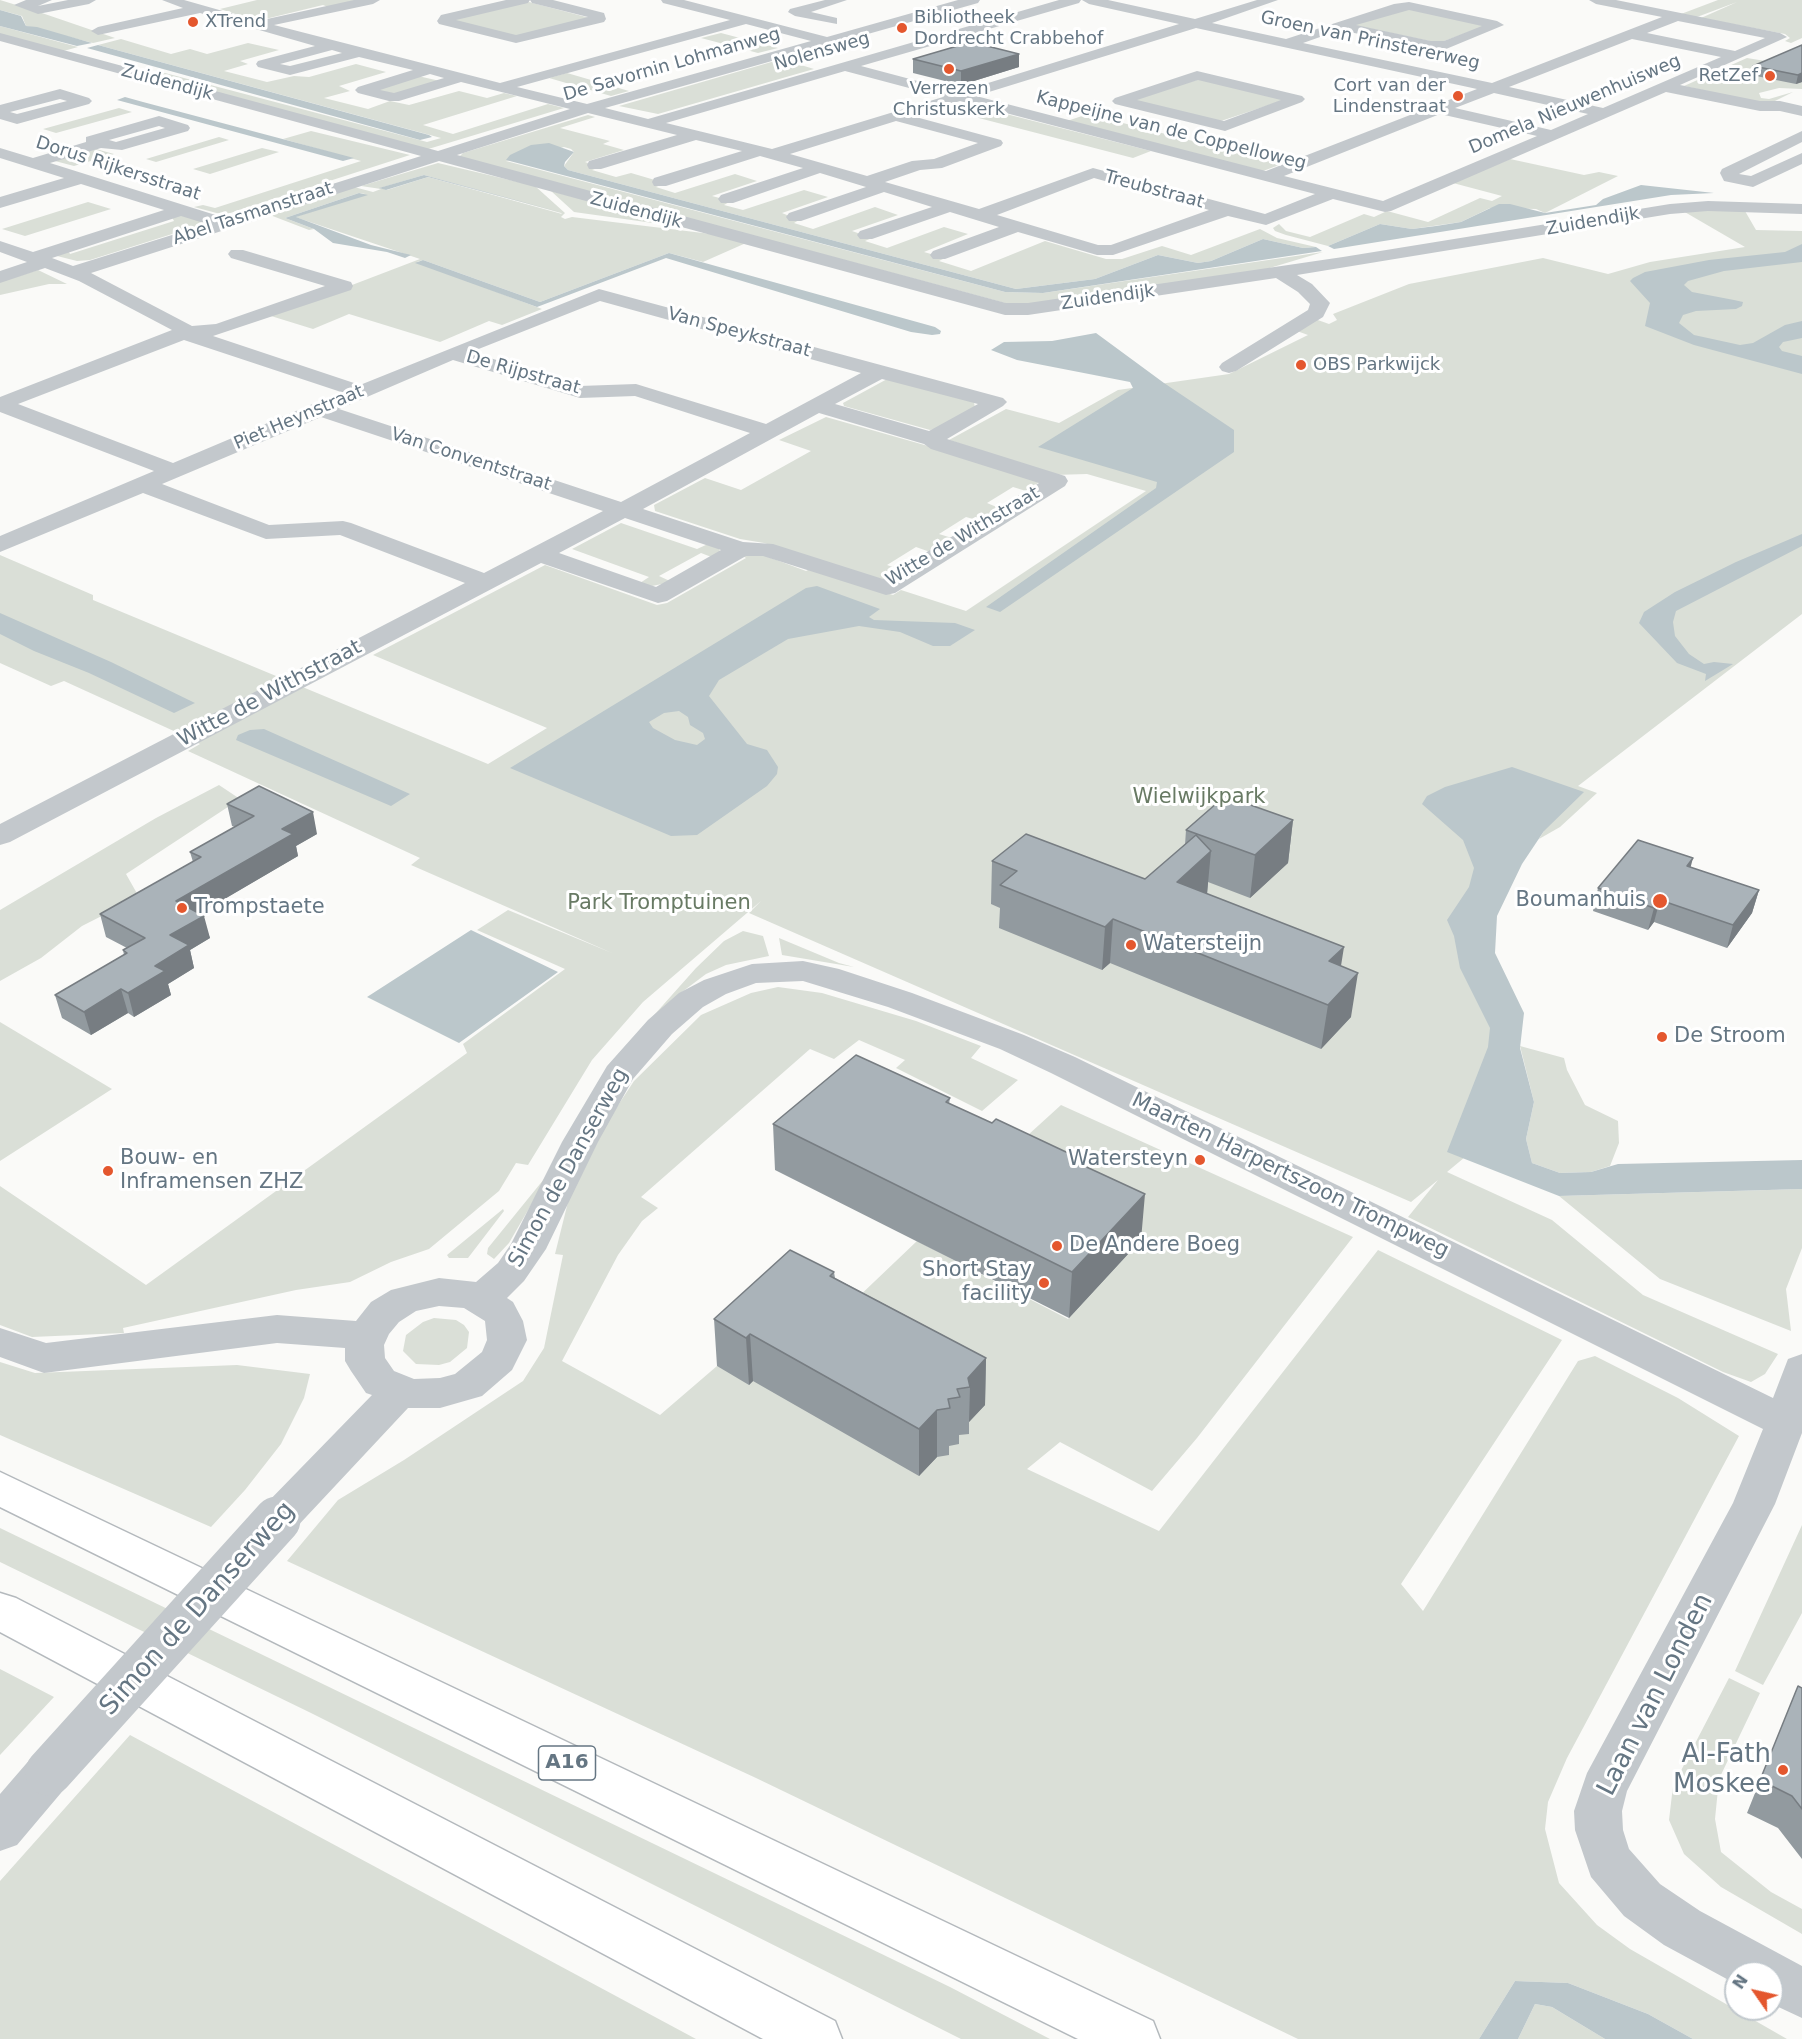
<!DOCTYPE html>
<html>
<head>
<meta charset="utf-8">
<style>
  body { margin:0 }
  #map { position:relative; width:1802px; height:2039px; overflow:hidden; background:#fafaf8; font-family:"DejaVu Sans",sans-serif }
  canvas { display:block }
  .north { position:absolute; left:1724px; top:1961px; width:60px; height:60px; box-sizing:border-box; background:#fff; border:2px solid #c1c8cd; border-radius:50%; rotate:304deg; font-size:16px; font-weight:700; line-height:24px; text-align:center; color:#657683 }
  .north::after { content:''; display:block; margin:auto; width:21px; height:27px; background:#e4572e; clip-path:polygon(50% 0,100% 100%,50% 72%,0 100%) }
</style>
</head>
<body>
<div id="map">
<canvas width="1802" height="2039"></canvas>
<div class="north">N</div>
</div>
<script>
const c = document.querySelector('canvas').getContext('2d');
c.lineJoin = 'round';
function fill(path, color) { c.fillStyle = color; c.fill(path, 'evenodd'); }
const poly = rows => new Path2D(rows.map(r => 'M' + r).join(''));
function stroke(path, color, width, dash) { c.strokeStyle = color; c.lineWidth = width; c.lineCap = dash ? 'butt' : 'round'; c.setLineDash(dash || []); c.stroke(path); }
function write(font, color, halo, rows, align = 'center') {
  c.font = font + ' "DejaVu Sans",sans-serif'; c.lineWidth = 6; c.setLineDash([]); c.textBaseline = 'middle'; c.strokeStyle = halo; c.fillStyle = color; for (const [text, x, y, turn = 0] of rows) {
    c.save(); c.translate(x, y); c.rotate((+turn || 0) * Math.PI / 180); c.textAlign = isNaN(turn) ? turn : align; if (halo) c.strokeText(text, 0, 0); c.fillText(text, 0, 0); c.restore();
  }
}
fill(poly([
  [0,0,39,12,115,38,93,43,26,26,22,16,0,10],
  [257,0,360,0,328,7,323,5,257,21,220,9],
  [1718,0,1802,0,1802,38,1791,43,1785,41,1790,38,1785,34,1701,18,1737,2,1697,17,1681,14],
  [529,2,590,18,519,37,452,21,455,18],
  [1406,8,1490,24,1439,43,1353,25],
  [0,26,78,47,60,52,0,35],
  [721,33,778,48,758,53,701,38],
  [121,39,171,54,190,49,207,54,248,43,279,50,240,61,248,64,224,71,267,82,294,76,309,77,356,64,386,72,339,86,350,91,324,98,368,109,390,101,409,105,459,91,487,98,504,93,517,96,423,125,453,134,548,104,564,108,425,150,156,77,165,73,427,142,441,138,98,45],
  [806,52,810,54,791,62,814,69,658,114,619,106],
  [1747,58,1802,67,1802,89,1779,88,1759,93,1761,98,1769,99,1793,92,1773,102,1753,101,1684,86],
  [567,73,629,91,611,96,549,78],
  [418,76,440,81,392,95,372,89],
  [1200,79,1284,100,1221,121,1140,103,1135,99],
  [963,103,1151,151,1133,158,944,109],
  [119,108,132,112,56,133,43,129],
  [1088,114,1282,164,1263,171,1067,121],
  [588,115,595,117,560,128,610,141,603,144,624,150,585,162,600,167,592,170,616,177,631,173,665,183,656,187,675,193,735,174,757,181,712,196,731,201,724,205,743,210,804,190,828,197,782,213,799,220,794,223,813,229,875,207,898,215,852,231,872,238,865,241,887,248,944,227,968,234,924,252,945,258,939,261,971,271,1045,241,1106,259,1122,259,1162,246,1191,255,1260,229,1277,238,1316,247,1303,248,1263,239,1211,261,1198,263,1158,255,1095,279,1016,289,568,170,564,166,574,152,571,149,564,147,506,161,1005,292,1043,293,1323,252,1243,276,1020,307,459,157,463,153],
  [311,131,410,155,224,215,194,207,203,205,215,208,361,161,283,139],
  [219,137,229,140,156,162,146,159],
  [262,148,279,152,210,174,193,169],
  [96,149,114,154,74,166,55,161],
  [1510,159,1584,175,1599,172,1618,176,1545,213,1536,209,1490,208,1461,222,1412,229,1380,224,1328,246,1286,235,1275,231,1273,228,1279,224,1286,231,1310,237,1364,214,1374,217,1387,211,1428,222,1480,198,1492,201,1502,196,1453,183],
  [438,163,535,186,565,213,561,217,565,219,572,217,711,234,746,243,703,262,669,253,540,302,423,260,417,262,542,309,502,325,489,321,440,342,349,314,313,329,271,316,420,259,295,217,365,194,359,193,285,218,314,229,309,230,270,215,354,187,373,192,381,189,361,186],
  [424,175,561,213,562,214,428,177,387,190,380,188],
  [551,191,696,229,574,212],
  [88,202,111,209,25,236,2,229],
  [1712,209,1745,211,1756,230,1802,231,1802,614,1578,786,1597,793,1560,827,1539,839,1544,831,1478,864,1500,1128,1447,1172,1552,1220,1643,1295,1778,1354,1765,1374,1751,1382,1723,1372,1408,1217,1438,1180,1411,1202,749,913,761,901,643,1002,592,1060,528,1165,516,1163,499,1191,429,1249,391,1262,350,1282,296,1290,123,1328,124,1333,32,1337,0,1325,0,1186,146,1285,467,1053,463,1044,565,969,477,930,508,910,612,953,411,865,420,858,188,751,200,744,176,732,64,681,51,686,0,663,0,555,93,595,93,600,488,764,547,728,373,655,545,565,657,605,667,603,746,558,743,556,755,552,806,571,812,568,893,595,901,590,966,611,1146,491,1087,474,1054,475,949,440,1006,409,1059,423,1118,390,1229,374,1308,335,1297,331,1315,319,1329,324,1337,320,1333,314,1409,284,1543,258,1608,274,1650,262,1745,247,1683,211],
  [177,213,207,223,90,260,77,261,49,254,67,248,70,254,174,221,171,215],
  [38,270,67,284,49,284,0,295,0,282],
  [889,378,974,402,975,408,941,428,930,430,844,406,843,403],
  [826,417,1044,479,1026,491,1013,487,987,503,999,508,980,521,966,517,939,534,952,538,930,552,916,547,887,565,901,570,887,579,878,579,764,543,740,539,655,511,654,505,705,478,741,490,811,451,779,440],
  [621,523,697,549,708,544,719,548,720,552,714,558,701,553,659,576,672,582,652,586,640,583,649,577,572,549],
  [219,785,240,799,126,874,139,897,82,926,41,958,0,981,0,910,156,818],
  [743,931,763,936,769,956,726,965,706,974,678,995,605,1077,509,1243,494,1259,487,1254,488,1248,544,1179,614,1060,696,968,724,941],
  [779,938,839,963,854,967,782,955],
  [778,987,822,993,916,1021,981,1046,971,1058,1018,1080,982,1111,896,1068,905,1060,859,1040,834,1059,810,1049,641,1197,658,1208,642,1221,618,1255,562,1361,660,1415,717,1366,938,1456,949,1454,947,1445,985,1404,832,1322,917,1241,1068,1319,1085,1300,995,1165,1061,1105,1353,1237,1197,1438,1152,1491,1060,1442,1027,1469,1159,1531,1378,1250,1562,1340,1401,1584,1423,1611,1578,1361,1595,1356,1678,1398,1739,1436,1567,1758,1548,1802,1545,1829,1559,1883,1597,1925,1630,1949,1787,2039,1693,2039,1648,2014,1568,1983,1515,1981,1479,2039,1298,2039,756,1778,287,1561,338,1500,404,1460,523,1381,544,1348,563,1255,555,1254,569,1198,609,1119,634,1081,701,1015,751,993],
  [0,1022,112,1089,0,1161],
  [1520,1046,1564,1058,1567,1070,1585,1105,1618,1121,1619,1143,1610,1166,1591,1172,1560,1173,1532,1163,1526,1139,1534,1102],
  [1802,1189,1802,1248,1786,1289,1791,1331,1660,1279,1559,1196],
  [503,1209,504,1211,468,1258,449,1258,447,1255],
  [434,1318,456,1320,464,1325,469,1332,467,1348,450,1362,439,1365,416,1364,403,1351,406,1335,423,1322],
  [0,1362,35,1373,237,1365,310,1374,304,1398,281,1444,245,1490,211,1527,0,1435],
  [1802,1525,1802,1613,1763,1685,1735,1671],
  [0,1528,950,1987,1050,2039,961,2039,311,1713,0,1562],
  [0,1669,54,1697,0,1755],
  [1729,1678,1760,1693,1719,1779,1715,1819,1721,1852,1771,1892,1802,1909,1802,1934,1721,1887,1684,1854,1669,1820,1673,1786],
  [130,1735,208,1777,696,2039,0,2039,0,1881],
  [1535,2004,1552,2007,1605,2039,1518,2039]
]), '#dadfd7');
fill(poly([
  [0,10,21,16,26,26,37,27,92,43,77,46,0,26],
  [98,45,429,135,432,137,420,140,87,48],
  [125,97,143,102,354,158,343,161,117,100],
  [549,143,574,152,565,162,564,166,568,170,1016,289,1095,279,1158,255,1198,263,1211,261,1263,239,1303,248,1316,247,1322,251,1043,293,1005,292,506,160,510,155,531,145],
  [424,175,563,213,428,177,386,190,379,188],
  [1641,185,1714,193,1671,195,1334,249,1328,246,1380,224,1412,229,1436,226,1461,222,1499,204,1510,204,1545,213,1596,205,1603,199],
  [359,193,368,195,296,217,371,245,411,255,405,258,387,252,333,243,314,229,285,218],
  [1802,244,1802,262,1724,271,1688,281,1684,285,1692,292,1734,300,1743,302,1742,306,1736,309,1696,311,1683,315,1679,323,1694,335,1740,345,1753,343,1785,325,1802,321,1802,338,1783,342,1779,347,1782,351,1802,356,1802,374,1694,345,1645,326,1650,303,1630,281,1633,278,1645,272,1709,260,1785,252],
  [669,253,935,327,941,331,940,334,932,335,911,332,666,258,537,307,415,263,423,260,540,302],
  [1096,333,1164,383,1234,430,1234,452,1000,612,986,607,1156,488,1157,482,1038,447,1133,388,1130,382,1017,360,991,350,1004,342,1052,341],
  [1802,534,1802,546,1676,611,1673,622,1675,636,1689,654,1704,664,1714,662,1733,664,1705,681,1706,674,1677,663,1639,623,1644,612,1675,592,1736,562],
  [817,586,880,609,869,617,874,620,955,623,975,630,950,646,933,646,900,632,859,626,788,639,719,680,709,696,747,744,767,750,778,767,777,774,767,786,697,835,671,836,510,768,806,588],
  [679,711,688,717,690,725,703,733,705,739,697,745,675,740,653,728,649,722,664,713],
  [0,613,111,662,195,703,174,713,89,673,34,651,0,634],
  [264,729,410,794,391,806,236,740,238,735,250,730],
  [1512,767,1584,792,1544,831,1522,864,1497,916,1495,953,1524,1013,1520,1048,1534,1102,1526,1139,1532,1163,1560,1173,1591,1172,1618,1164,1802,1160,1802,1189,1559,1196,1447,1152,1488,1047,1490,1028,1460,968,1454,936,1447,920,1469,887,1474,868,1463,840,1422,804,1427,796,1445,787],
  [471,930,558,972,459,1043,367,997],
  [1515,1981,1568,1983,1648,2014,1693,2039,1605,2039,1552,2007,1535,2004,1518,2039,1479,2039]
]), '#bbc7cb');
const highway = poly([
  [0,1472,1153,2021,1160,2039,1078,2039,0,1507,0,1472],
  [0,1593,16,1598,835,2021,842,2039,763,2039,0,1632,0,1593]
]);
stroke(highway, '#b4b9bd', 3);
fill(poly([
  [26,0,52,0,38,6,68,0,96,0,89,4,38,14,14,5,26,0],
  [162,0,184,0,258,21,354,0,380,0,373,4,274,25,500,83,730,20,663,3,661,0,684,0,827,37,958,0,980,0,978,3,605,108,648,119,1059,0,1081,0,1079,3,861,66,959,92,1179,24,1089,4,1082,0,1108,0,1195,19,1257,0,1278,0,1212,23,1286,39,1394,4,1409,2,1497,21,1504,25,1446,49,1431,49,1340,30,1303,43,1492,83,1662,17,1596,4,1589,0,1616,0,1780,33,1787,37,1680,85,1760,101,1780,101,1802,106,1802,116,1780,111,1760,111,1666,92,1391,211,1385,212,1333,199,1266,225,1228,216,1113,255,1097,255,1018,232,945,259,933,259,930,255,933,251,999,227,950,212,872,239,860,239,857,235,860,231,932,207,884,192,801,221,789,221,786,217,789,213,866,187,820,173,733,203,721,203,718,199,721,195,803,168,760,156,666,186,654,186,652,182,654,178,742,151,696,140,601,169,589,169,587,165,589,161,677,135,588,113,457,155,1006,303,1028,303,1343,257,1670,204,1708,201,1802,204,1802,214,1708,211,1670,214,1297,275,1312,284,1330,303,1323,317,1236,371,1229,373,1222,371,1219,367,1222,363,1308,310,1310,304,1298,292,1276,278,1028,315,1005,315,439,161,91,273,192,326,216,324,325,286,231,258,228,254,231,250,243,250,351,282,353,286,351,290,213,336,360,385,599,289,1003,398,1007,402,1003,406,947,439,1065,476,1068,481,1065,486,895,593,886,595,763,556,746,556,667,601,658,603,541,563,10,842,0,845,0,824,465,583,340,535,266,539,143,493,0,552,0,536,154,471,0,412,0,397,172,330,79,281,45,268,0,283,0,271,27,262,0,252,0,241,33,252,164,210,81,184,0,208,0,197,64,178,0,158,0,148,33,158,86,142,86,137,159,116,188,125,190,128,188,131,122,150,101,148,50,163,225,218,421,156,0,41,0,33,438,151,570,109,461,82,399,101,389,101,358,93,355,90,358,87,413,70,359,57,290,75,258,67,256,64,258,61,315,46,200,13,98,35,91,31,98,27,183,8,162,0],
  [1409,10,1482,26,1444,41,1431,41,1356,25,1409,10],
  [1678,21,1765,38,1735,51,1647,33,1678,21],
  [746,24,811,41,587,104,517,87,746,24],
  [1196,28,1477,89,1266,171,976,96,1196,28],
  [1632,39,1721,57,1603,108,1509,87,1632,39],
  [332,50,342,53,290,66,280,64,332,50],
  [845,71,943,97,772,149,666,123,845,71],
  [430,74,444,78,394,93,380,90,430,74],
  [1494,93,1588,114,1551,130,1455,108,1494,93],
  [960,101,1315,194,1265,214,1093,168,979,209,885,182,920,170,942,168,1001,146,1003,143,1001,140,912,116,960,101],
  [1440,114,1537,136,1383,201,1284,176,1440,114],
  [896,121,978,143,934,159,912,161,867,176,790,154,896,121],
  [159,126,165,128,116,142,109,140,159,126],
  [1094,178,1209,210,1111,245,1098,245,997,215,1094,178],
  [181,216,207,224,73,266,52,258,181,216],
  [600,301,861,373,766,424,636,384,580,386,471,352,600,301],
  [184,340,341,392,173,463,18,404,184,340],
  [453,360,580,398,635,396,750,433,621,502,339,409,453,360],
  [882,379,978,404,929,431,835,404,882,379],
  [819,413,924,444,931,449,1039,483,883,579,773,544,743,542,643,509,819,413],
  [321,417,603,511,484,573,351,523,343,521,269,525,162,484,321,417],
  [625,518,721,550,656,587,559,553,625,518],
  [506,0,530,0,528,3,456,20,516,35,588,17,532,3,530,0,553,0,604,13,606,19,604,22,516,43,439,24,437,21,441,15,506,0],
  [825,0,847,0,811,12,837,18,837,24,795,16,788,12,790,9,825,0],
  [1197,71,1302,96,1305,99,1302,102,1225,131,1115,104,1112,101,1115,98,1197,71],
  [1198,80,1281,100,1224,121,1137,100,1198,80],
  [60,89,89,98,92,101,89,104,17,124,0,119,0,105,60,89],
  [60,99,67,101,17,114,10,112,60,99],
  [1802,131,1802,142,1739,174,1751,176,1802,153,1802,164,1753,187,1724,181,1720,173,1722,169,1802,131],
  [803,961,839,969,912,993,1024,1035,1075,1057,1773,1398,1788,1359,1802,1354,1802,1433,1775,1504,1627,1791,1622,1811,1623,1830,1629,1849,1660,1884,1700,1911,1802,1966,1802,2018,1772,2004,1772,1973,1736,1973,1736,1984,1664,1945,1624,1916,1591,1877,1575,1830,1574,1811,1587,1773,1733,1503,1763,1429,1051,1073,1000,1049,888,1007,803,981,756,983,726,994,703,1007,672,1034,633,1079,598,1142,546,1249,524,1281,507,1298,513,1302,523,1321,527,1340,512,1370,482,1396,440,1408,408,1408,292,1532,277,1537,262,1532,256,1520,262,1508,372,1395,366,1393,351,1371,345,1361,345,1348,277,1343,44,1373,0,1357,0,1328,46,1343,277,1315,356,1321,371,1302,391,1290,439,1278,476,1282,498,1263,511,1244,562,1142,607,1066,648,1020,679,993,704,980,752,964,803,961],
  [439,1306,464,1308,485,1321,487,1340,482,1352,455,1374,440,1378,414,1379,394,1371,385,1358,384,1345,389,1334,399,1322,416,1311,439,1306],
  [49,1751,66,1757,73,1772,66,1787,17,1845,0,1851,0,1794,32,1757,49,1751]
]), '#c3c8cc');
fill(highway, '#fff');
stroke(poly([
  [49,1772,277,1520]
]), '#c3c8cc', 47);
fill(poly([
  [1802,45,1802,82,1796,84,1751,75,1753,66],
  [913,59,1019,67,961,85,913,73],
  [227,804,317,834,296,846,298,856,200,913,210,938,190,950,194,968,168,984,171,995,134,1017,128,1013,91,1035,62,1018,55,995,124,955,123,950,127,948,106,937,100,914,193,862,190,852,235,827,232,826],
  [1293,820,1288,863,1250,898,1208,882,1207,894,1341,966,1351,1017,1321,1049,1110,963,1102,970,999,928,1000,908,991,904,992,861,1145,879,1185,845,1186,830],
  [1690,867,1759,890,1752,913,1727,948,1654,922,1648,930,1593,911,1598,888],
  [950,1098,949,1104,1083,1165,1141,1240,1069,1318,775,1170,773,1124],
  [834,1272,835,1278,986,1358,985,1405,969,1422,969,1434,959,1435,959,1444,949,1446,949,1455,937,1457,919,1476,753,1381,749,1385,717,1366,714,1319],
  [1798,1686,1802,1688,1802,1859,1778,1828,1747,1813]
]), '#929a9f');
fill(poly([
  [1019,54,1019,67,961,85,961,71],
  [1802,73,1802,82,1796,84,1798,75],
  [313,812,317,834,296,846,298,856,182,924,176,901,282,829],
  [1293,820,1288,863,1250,898,1255,855],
  [1211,851,1207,894,1177,882],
  [1693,858,1687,881,1687,866],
  [1759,890,1752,913,1727,948,1733,925],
  [1660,900,1654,922,1648,930,1654,908],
  [204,916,210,938,190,950,194,968,168,984,171,995,134,1017,128,993,155,966,170,935],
  [1113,919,1110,963,1102,970,1105,927],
  [1344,947,1337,991,1329,961],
  [1358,973,1351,1017,1321,1049,1328,1005],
  [121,989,128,1013,91,1035,84,1012],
  [1145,1194,1141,1240,1069,1318,1072,1272],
  [750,1334,753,1381,749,1385,746,1338],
  [986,1358,985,1405,969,1422,970,1387,968,1378],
  [937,1410,937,1457,919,1476,919,1429]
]), '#777d82');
const building = poly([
  [971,42,1019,54,961,71,913,59,971,42],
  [1802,45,1802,73,1798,75,1753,66,1802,45],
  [259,786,313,812,282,829,293,834,176,901,204,916,170,935,189,945,155,966,165,971,128,993,121,989,84,1012,55,995,127,953,123,950,145,938,100,914,201,857,190,852,254,816,227,804,259,786],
  [1225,796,1293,820,1255,855,1186,830,1225,796],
  [1026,834,1145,879,1196,835,1211,851,1177,882,1344,947,1329,961,1358,973,1328,1005,1113,919,1105,927,1000,885,1017,871,992,861,1026,834],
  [1638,840,1693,858,1687,866,1759,890,1733,925,1660,900,1654,908,1598,888,1638,840],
  [856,1055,950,1098,946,1102,992,1123,996,1119,1083,1160,1080,1164,1145,1194,1072,1272,773,1124,856,1055],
  [790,1250,834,1272,830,1276,986,1358,968,1378,970,1387,957,1389,960,1397,948,1399,950,1408,937,1410,919,1429,750,1334,746,1338,714,1319,790,1250],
  [1798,1686,1802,1688,1802,1809,1792,1796,1760,1780,1798,1686]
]);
fill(building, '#aab3b9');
stroke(building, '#777d82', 1.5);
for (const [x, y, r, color] of [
  [193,22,6,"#e4572e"],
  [902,28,6,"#e4572e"],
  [949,69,6,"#e4572e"],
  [1770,76,6,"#e4572e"],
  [1458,96,6,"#e4572e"],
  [1301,365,6,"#e4572e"],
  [1660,901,8,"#e4572e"],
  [182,908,6,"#e4572e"],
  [1131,945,6,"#e4572e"],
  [1662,1037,6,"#e4572e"],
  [1200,1160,6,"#e4572e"],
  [108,1171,6,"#e4572e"],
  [1057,1246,6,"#e4572e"],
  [1044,1283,6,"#e4572e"],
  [1783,1770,6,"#e4572e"]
]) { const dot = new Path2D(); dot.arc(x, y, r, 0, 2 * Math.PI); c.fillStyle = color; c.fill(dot); stroke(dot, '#fff', 2); }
write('18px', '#657683', '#fff', [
  ["Bibliotheek",914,18],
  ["Dordrecht Crabbehof",914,39],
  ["XTrend",205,22],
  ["RetZef",1758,76,"right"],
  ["Cort van der",1446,86,"right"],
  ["Lindenstraat",1446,107,"right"],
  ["Verrezen",949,89,"center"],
  ["Christuskerk",949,110,"center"],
  ["OBS Parkwijck",1313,365]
], 'left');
write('18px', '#657683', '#fff', [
  ["Groen van Prinstererweg",1370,41,12],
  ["Nolensweg",822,52,-16],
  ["De Savornin Lohmanweg",672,65,-16],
  ["Zuidendijk",167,83,15],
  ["Domela Nieuwenhuisweg",1575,105,-23],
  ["Kappeijne van de Coppelloweg",1171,131,14],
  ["Dorus Rijkersstraat",118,169,18],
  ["Treubstraat",1154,190,15],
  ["Zuidendijk",636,211,15],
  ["Abel Tasmanstraat",253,214,-18],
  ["Zuidendijk",1593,222,-10],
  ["Zuidendijk",1108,298,-8],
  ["Van Speykstraat",739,333,15],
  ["De Rijpstraat",523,373,16],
  ["Piet Heynstraat",299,418,-23],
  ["Van Conventstraat",471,460,18],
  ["Witte de Withstraat",963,537,-31]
]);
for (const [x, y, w] of [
  [567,1763,57]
]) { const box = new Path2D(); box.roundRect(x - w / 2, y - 17, w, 34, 4.5); c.fillStyle = '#fff'; c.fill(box); stroke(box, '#657683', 1.5); }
write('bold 20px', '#657683', null, [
  ["A16",567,1763]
]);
write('21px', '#657683', '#fff', [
  ["Witte de Withstraat",270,694,-28],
  ["Simon de Danserweg",569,1168,-61],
  ["Maarten Harpertszoon Trompweg",1290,1176,26]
]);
write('21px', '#687a64', '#fff', [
  ["Wielwijkpark",1199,798],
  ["Park Tromptuinen",659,904]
]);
write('21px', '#657683', '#fff', [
  ["Boumanhuis",1646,901,"right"],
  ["Trompstaete",194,908],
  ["Watersteijn",1143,945],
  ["De Stroom",1674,1037],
  ["Bouw- en",120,1159],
  ["Inframensen ZHZ",120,1183],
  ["Watersteyn",1188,1160,"right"],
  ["De Andere Boeg",1069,1246],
  ["Short Stay",1032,1271,"right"],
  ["facility",1032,1295,"right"]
], 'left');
write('26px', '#657683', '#fff', [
  ["Simon de Danserweg",198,1609,-48],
  ["Laan van Londen",1656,1695,-63]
]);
write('26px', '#657683', '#fff', [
  ["Al-Fath",1771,1755],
  ["Moskee",1771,1785]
], 'right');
</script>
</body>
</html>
